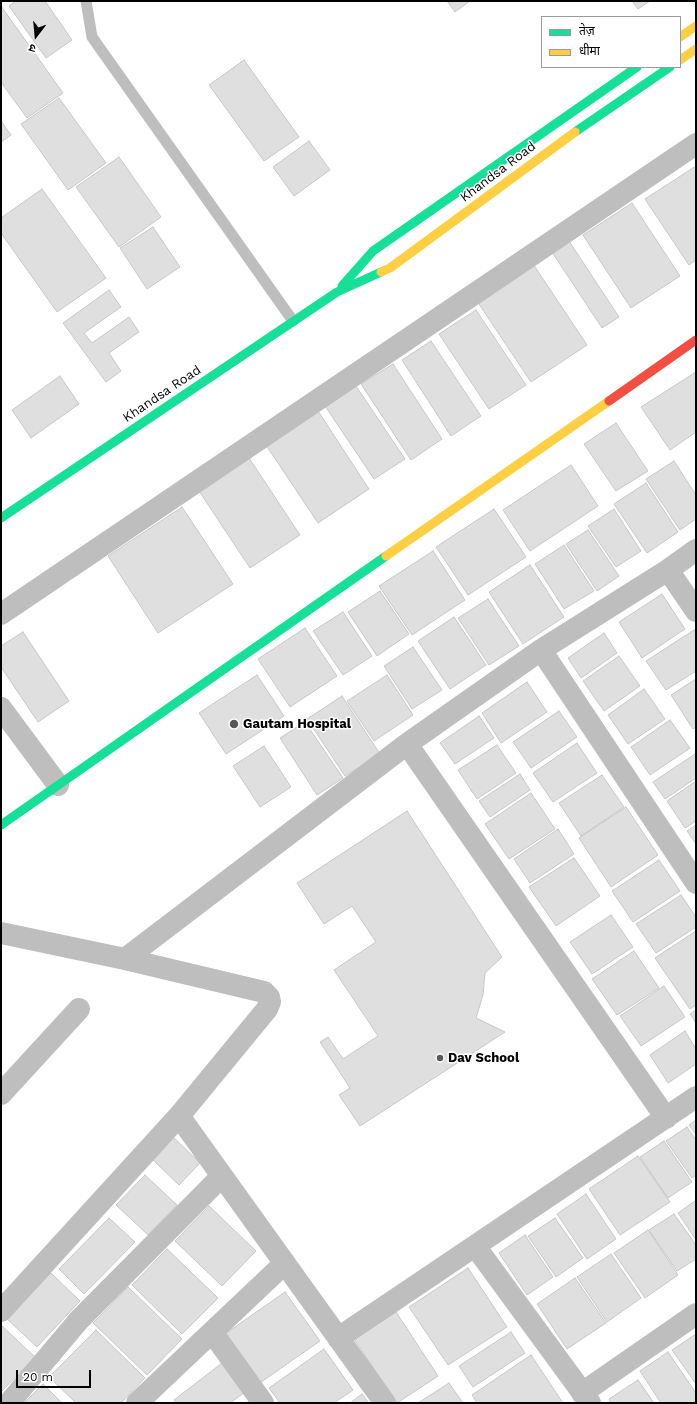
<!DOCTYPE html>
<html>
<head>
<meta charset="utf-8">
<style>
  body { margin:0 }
  #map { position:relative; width:697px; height:1404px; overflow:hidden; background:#fff; font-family:"Work Sans","Noto Sans Devanagari",sans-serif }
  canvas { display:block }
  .frame { position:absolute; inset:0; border:2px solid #000; pointer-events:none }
  .legend { position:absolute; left:541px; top:16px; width:140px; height:52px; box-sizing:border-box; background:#fff; border:1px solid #999; margin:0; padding:5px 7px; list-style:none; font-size:12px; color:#000 }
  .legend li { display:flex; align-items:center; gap:8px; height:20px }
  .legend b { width:20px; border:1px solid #999 }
  .north { position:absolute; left:16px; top:16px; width:40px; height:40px; -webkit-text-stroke:3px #fff; paint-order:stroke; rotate:196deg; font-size:11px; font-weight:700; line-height:16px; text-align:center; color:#000 }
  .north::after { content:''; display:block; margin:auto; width:14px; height:18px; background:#000; clip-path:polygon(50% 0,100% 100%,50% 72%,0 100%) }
  .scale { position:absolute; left:16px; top:1370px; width:75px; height:18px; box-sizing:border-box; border:2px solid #000; border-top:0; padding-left:5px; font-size:12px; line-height:14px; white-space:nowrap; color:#000; -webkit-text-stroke:3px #fff; paint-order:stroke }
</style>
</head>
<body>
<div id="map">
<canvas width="697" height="1404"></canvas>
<div class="frame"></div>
<ul class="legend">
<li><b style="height:5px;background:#16e098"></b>तेज़</li>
<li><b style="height:5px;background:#ffcf43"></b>धीमा</li>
</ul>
<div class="north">उ</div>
<div class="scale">20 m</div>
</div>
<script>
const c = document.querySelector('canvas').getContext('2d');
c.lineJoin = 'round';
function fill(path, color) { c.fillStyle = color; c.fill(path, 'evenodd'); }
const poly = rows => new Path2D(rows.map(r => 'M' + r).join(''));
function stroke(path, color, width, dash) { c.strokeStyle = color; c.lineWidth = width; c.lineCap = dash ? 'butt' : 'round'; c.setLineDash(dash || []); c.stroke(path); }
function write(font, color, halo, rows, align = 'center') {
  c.font = font + ' "Work Sans",sans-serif'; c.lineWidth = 3; c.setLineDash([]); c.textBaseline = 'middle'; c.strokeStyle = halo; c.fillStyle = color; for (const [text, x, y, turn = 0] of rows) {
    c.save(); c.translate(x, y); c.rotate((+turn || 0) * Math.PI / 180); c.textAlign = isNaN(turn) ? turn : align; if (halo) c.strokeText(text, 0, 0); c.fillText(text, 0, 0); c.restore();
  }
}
const building = poly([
  [16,1,45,1,72,40,46,58,9,6,16,1],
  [447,1,470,1,455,12,447,1],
  [632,1,650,1,638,9,632,1],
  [1,6,63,93,27,118,1,82,1,6],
  [244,60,299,137,264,161,209,85,244,60],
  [59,98,106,163,68,190,21,124,59,98],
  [1,121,11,135,1,142,1,121],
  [309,141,330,170,294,196,273,167,309,141],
  [119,157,161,217,119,247,76,187,119,157],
  [696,166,696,260,689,265,645,199,696,166],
  [42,189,106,278,57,312,1,233,1,218,42,189],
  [632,203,680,276,631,308,583,235,632,203],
  [153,227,180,267,147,289,120,248,153,227],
  [569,241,619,317,602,328,552,252,569,241],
  [533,264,587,345,531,382,477,301,533,264],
  [109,290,121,307,84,333,92,343,129,317,139,332,109,353,121,371,106,382,63,323,109,290],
  [476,310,526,385,489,409,439,334,476,310],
  [431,341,481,416,451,436,402,360,431,341],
  [393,364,442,439,411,460,361,384,393,364],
  [696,372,696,432,670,450,641,407,696,372],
  [60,376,79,404,31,438,12,410,60,376],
  [354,383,405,459,374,479,323,403,354,383],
  [318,411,369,489,318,523,266,445,318,411],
  [616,423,648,471,616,491,584,444,616,423],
  [249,458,300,535,250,568,199,491,249,458],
  [674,461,696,495,696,519,680,530,646,479,674,461],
  [571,465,598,506,530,551,503,510,571,465],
  [646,483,678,532,647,553,614,504,646,483],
  [182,507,233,584,158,633,108,556,182,507],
  [494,509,526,557,468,595,436,547,494,509],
  [614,509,641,551,616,567,588,526,614,509],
  [588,530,619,576,597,591,566,544,588,530],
  [564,545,594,591,564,609,535,564,564,545],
  [433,551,465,600,412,635,379,586,433,551],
  [530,565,564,617,523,644,489,592,530,565],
  [380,591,409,634,377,656,348,612,380,591],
  [662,594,685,629,642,658,619,622,662,594],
  [488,599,519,646,489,665,458,618,488,599],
  [343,612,372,656,343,675,313,631,343,612],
  [454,617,486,665,450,689,418,641,454,617],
  [305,628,337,676,290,707,258,659,305,628],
  [694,630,696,633,696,671,666,690,646,661,694,630],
  [23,632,69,701,38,722,1,667,1,646,23,632],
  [604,633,617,653,581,678,568,658,604,633],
  [413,647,442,690,412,709,384,666,413,647],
  [619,656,640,686,604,711,583,681,619,656],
  [257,675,284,716,226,754,199,713,257,675],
  [387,675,413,715,374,741,347,701,387,675],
  [696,679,696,727,693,729,671,695,696,679],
  [527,682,547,712,501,743,482,713,527,682],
  [644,689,665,719,628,744,608,715,644,689],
  [342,696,380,754,345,776,307,719,342,696],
  [559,711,577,737,531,768,513,742,559,711],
  [479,716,494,738,455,764,440,743,479,716],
  [670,720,690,748,650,775,631,747,670,720],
  [305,722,343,778,317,795,280,738,305,722],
  [577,743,597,773,553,802,533,773,577,743],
  [497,745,516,773,477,799,458,770,497,745],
  [264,746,291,787,260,807,233,766,264,746],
  [695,754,696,755,696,778,665,799,653,782,695,754],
  [520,774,530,790,490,817,479,801,520,774],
  [602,775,624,807,581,836,559,803,602,775],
  [696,781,696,821,685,828,667,801,696,781],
  [531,793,555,829,509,859,485,824,531,793],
  [626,807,658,855,611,887,579,838,626,807],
  [407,811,502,957,485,973,483,995,476,1018,505,1032,360,1126,339,1095,350,1088,320,1042,328,1037,343,1059,378,1036,334,970,376,942,352,906,324,924,297,883,407,811],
  [696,825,696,844,687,831,696,825],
  [558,829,574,854,530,883,514,859,558,829],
  [574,858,600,896,556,926,529,887,574,858],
  [659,860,680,891,633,922,612,891,659,860],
  [681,895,696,917,696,927,656,953,636,924,681,895],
  [611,915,633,947,592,974,570,942,611,915],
  [696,931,696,1005,690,1009,655,958,696,931],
  [634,951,659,988,617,1015,592,979,634,951],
  [664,986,685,1017,641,1046,620,1016,664,986],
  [696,1010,696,1023,690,1014,696,1010],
  [685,1031,696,1049,696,1064,668,1083,650,1055,685,1031],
  [696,1120,696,1135,689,1125,696,1120],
  [687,1127,696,1140,696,1175,692,1178,666,1141,687,1127],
  [170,1134,200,1163,179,1185,149,1156,170,1134],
  [664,1141,692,1182,668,1198,640,1157,664,1141],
  [638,1156,670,1202,620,1235,589,1189,638,1156],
  [145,1175,177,1205,148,1235,116,1205,145,1175],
  [586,1194,616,1239,587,1259,557,1214,586,1194],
  [695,1201,696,1202,696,1240,678,1213,695,1201],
  [209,1206,256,1251,222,1286,175,1241,209,1206],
  [674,1214,696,1245,696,1259,677,1271,649,1230,674,1214],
  [109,1218,135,1242,84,1294,59,1269,109,1218],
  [555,1218,583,1258,556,1277,528,1236,555,1218],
  [648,1230,678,1275,645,1298,614,1253,648,1230],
  [525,1235,553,1277,527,1295,499,1253,525,1235],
  [167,1249,218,1298,182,1334,132,1285,167,1249],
  [611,1254,641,1298,607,1322,577,1277,611,1254],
  [468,1268,507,1327,448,1365,409,1307,468,1268],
  [51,1273,80,1301,37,1347,7,1319,51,1273],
  [575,1278,606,1323,567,1349,537,1304,575,1278],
  [128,1287,182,1339,147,1375,93,1323,128,1287],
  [285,1292,320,1341,257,1385,222,1336,285,1292],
  [396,1312,438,1376,397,1403,354,1339,396,1312],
  [1,1325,35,1357,1,1392,1,1325],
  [96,1330,145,1378,121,1403,76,1403,49,1377,96,1330],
  [511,1332,525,1353,473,1387,459,1366,511,1332],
  [696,1334,696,1384,672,1350,696,1334],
  [324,1349,353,1390,334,1403,280,1403,269,1388,324,1349],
  [668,1352,696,1393,696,1403,661,1403,640,1371,668,1352],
  [531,1355,563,1403,477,1403,472,1395,531,1355],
  [222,1363,245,1392,230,1403,176,1403,174,1400,222,1363],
  [638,1380,654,1403,611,1403,609,1399,638,1380],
  [449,1383,463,1403,418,1403,449,1383],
  [43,1384,62,1403,24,1403,43,1384],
  [362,1394,369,1403,350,1403,362,1394]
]);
fill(building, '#dfdfdf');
stroke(building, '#c7c7c7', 1);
stroke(poly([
  [86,1,92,37,293,321]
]), '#bebebe', 11);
stroke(poly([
  [668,570,696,611],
  [1,614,696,144],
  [541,650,696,883],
  [1,708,58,785],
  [407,744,666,1118],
  [1,933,125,959,264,992,269,997,270,1002,267,1009,179,1116,1,1311],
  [125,959,407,744,541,650,668,570,696,550],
  [1,1094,79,1009],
  [179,1116,385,1403],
  [475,1246,590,1403],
  [212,1332,263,1403],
  [338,1338,696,1097],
  [582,1393,696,1314],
  [9,1403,79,1320,222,1176],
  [137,1403,285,1263]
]), '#bebebe', 22);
stroke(poly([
  [575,132,670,67],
  [342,286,373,251,637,67],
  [1,518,337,292,381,272],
  [1,825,386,556]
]), '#16e098', 9);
stroke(poly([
  [680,37,696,26],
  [680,60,696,49],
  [381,272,390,268,575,132],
  [386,556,609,401]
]), '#ffcf43', 9);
stroke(poly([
  [609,401,696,340]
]), '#f24e42', 9);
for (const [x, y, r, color] of [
  [234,724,5,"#595959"],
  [440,1058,4,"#595959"]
]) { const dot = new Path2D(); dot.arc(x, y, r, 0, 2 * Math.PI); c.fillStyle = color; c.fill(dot); stroke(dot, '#fff', 1.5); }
write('13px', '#000', '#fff', [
  ["Khandsa Road",498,172,-37],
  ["Khandsa Road",162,394,-34]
]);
write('bold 13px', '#000', '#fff', [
  ["Gautam Hospital",243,724],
  ["Dav School",448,1058]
], 'left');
</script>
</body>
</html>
